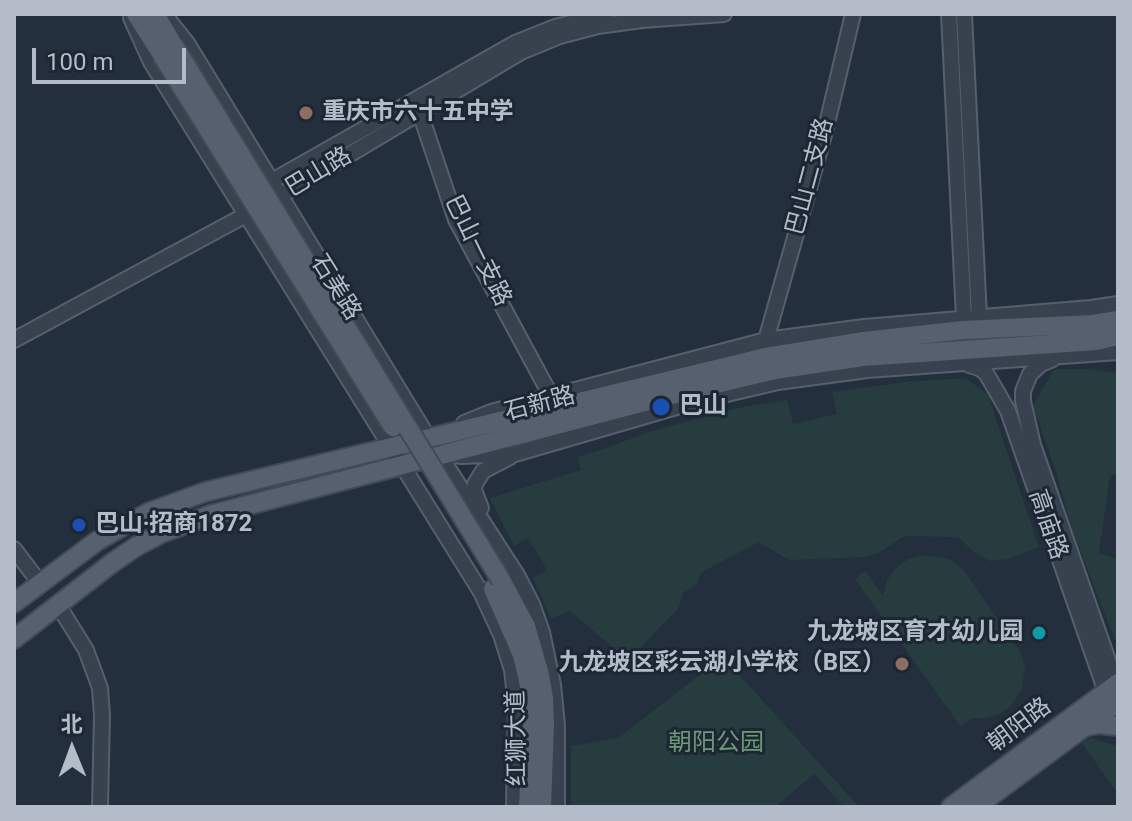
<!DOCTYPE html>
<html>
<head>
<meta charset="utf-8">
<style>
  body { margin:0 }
  #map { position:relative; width:1132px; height:821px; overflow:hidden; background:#242f3e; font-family:Roboto,"Noto Sans SC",sans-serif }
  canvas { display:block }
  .frame { position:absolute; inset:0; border:16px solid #b4bcc9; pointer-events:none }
  .north { position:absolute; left:32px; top:709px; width:80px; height:80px; -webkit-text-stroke:6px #1d2633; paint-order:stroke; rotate:359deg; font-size:22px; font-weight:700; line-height:32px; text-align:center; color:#b4bcc9 }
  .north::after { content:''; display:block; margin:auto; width:28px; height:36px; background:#b4bcc9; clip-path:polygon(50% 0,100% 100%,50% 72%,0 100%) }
  .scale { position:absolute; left:32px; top:48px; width:154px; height:36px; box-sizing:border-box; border:4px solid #b4bcc9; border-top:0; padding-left:10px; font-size:24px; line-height:28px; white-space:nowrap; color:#b4bcc9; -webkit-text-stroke:6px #1d2633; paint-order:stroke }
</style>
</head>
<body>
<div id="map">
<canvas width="1132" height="821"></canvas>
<div class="frame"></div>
<div class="north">北</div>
<div class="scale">100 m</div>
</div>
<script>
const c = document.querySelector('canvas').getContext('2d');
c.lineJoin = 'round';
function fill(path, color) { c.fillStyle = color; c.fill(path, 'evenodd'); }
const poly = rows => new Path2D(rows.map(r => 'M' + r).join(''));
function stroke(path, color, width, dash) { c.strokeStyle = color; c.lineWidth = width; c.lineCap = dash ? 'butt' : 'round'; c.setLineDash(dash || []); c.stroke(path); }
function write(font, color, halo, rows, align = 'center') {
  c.font = font + ' Roboto,"Noto Sans SC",sans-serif'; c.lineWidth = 6; c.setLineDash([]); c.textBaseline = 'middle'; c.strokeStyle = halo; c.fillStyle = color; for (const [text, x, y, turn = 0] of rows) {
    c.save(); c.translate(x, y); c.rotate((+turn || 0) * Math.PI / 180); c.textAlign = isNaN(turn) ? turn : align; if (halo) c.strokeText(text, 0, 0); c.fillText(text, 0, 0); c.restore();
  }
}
fill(poly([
  [1089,369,1118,373,1118,473,1110,476,1099,553,1118,559,1118,641,1115,640,1072,529,1058,478,1033,405,1053,371,1057,369],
  [966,378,988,395,1039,547,1008,559,990,561,974,552,958,537,904,536,880,552,867,557,789,560,759,542,702,572,696,585,683,593,678,609,628,660,570,611,551,619,533,578,547,570,528,538,514,546,490,498,581,470,577,457,607,448,648,432,747,406,787,400,793,424,837,414,832,392,906,382],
  [922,555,944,558,951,560,963,569,1021,653,1025,667,1022,689,1010,707,998,715,983,718,973,718,961,727,855,579,865,571,883,596,887,580,896,568,908,559],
  [723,657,859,807,844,807,814,774,775,807,571,807,571,746,618,738],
  [1090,737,1118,747,1118,794,1082,743]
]), '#263c3f');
const minor = poly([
  [164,14,187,43,429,439,517,575,532,604,542,632,553,685,557,725,557,807],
  [949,14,964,318],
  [964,14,979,317],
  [131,18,151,62,481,592,501,635,512,670,516,705,514,807],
  [417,104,456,220,551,396],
  [265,185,515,43,555,27,607,14],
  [275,199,521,52,560,36,598,26,642,20,724,14],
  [14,340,253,211],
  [766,340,826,128,853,14],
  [1053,359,1041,364,1030,374,1023,391,1023,401,1033,445,1118,689],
  [969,365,979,368,986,373,1008,411,1106,692,1109,698],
  [464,423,491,412,766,340,864,327,1091,308,1118,304],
  [460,456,515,454,697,401,778,382,867,370,1118,352],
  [481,508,474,490,475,484,483,471,510,457],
  [14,549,39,582],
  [58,605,86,650,100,688,102,715,100,807]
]);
const major = poly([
  [136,14,162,55],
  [155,14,174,46],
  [501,580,526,626,540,675,544,698,545,724,542,807],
  [493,589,522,655,527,676,531,698,532,725,528,807],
  [14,603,97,541,125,525,150,512,205,492,766,357,864,341,963,330,1093,324,1118,320],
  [14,639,112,563,137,546,162,533,210,515,691,390,775,370,863,357,1096,341,1118,336],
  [1087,726,1099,724,1118,726],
  [951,807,1118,683],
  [976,807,1118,702]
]);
stroke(minor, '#565f6c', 18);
stroke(major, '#414a57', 22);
stroke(minor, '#38414e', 14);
stroke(major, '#56606e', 18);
const majorBridge = poly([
  [174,46,501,580],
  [162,55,393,427]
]);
stroke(majorBridge, '#414a57', 22, []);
stroke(majorBridge, '#56606e', 18);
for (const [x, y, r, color] of [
  [306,113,8,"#8d6e63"],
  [661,407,10,"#1a4fb4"],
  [79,525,8,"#1a4fb4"],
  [1039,633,8,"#0f9aa8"],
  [902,664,8,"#8d6e63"]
]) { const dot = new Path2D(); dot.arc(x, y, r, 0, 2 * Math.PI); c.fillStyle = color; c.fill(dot); stroke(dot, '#1d2633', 3); }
write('bold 24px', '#b4bcc9', '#1d2633', [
  ["重庆市六十五中学",322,113],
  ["巴山",679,407],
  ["巴山‧招商1872",95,525],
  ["九龙坡区育才幼儿园",1023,633,"right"],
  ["九龙坡区彩云湖小学校（B区）",886,664,"right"]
], 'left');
write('24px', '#b4bcc9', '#1d2633', [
  ["巴山路",319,173,-31],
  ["巴山二支路",811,177,-75],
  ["巴山一支路",477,251,64],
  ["石美路",335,288,58],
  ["石新路",540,405,-15],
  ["高庙路",1047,525,71],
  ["朝阳路",1020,726,-37],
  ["红狮大道",518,738,-91]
]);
write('24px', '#6b9a76', '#1d2633', [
  ["朝阳公园",716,744]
]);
</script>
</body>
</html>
